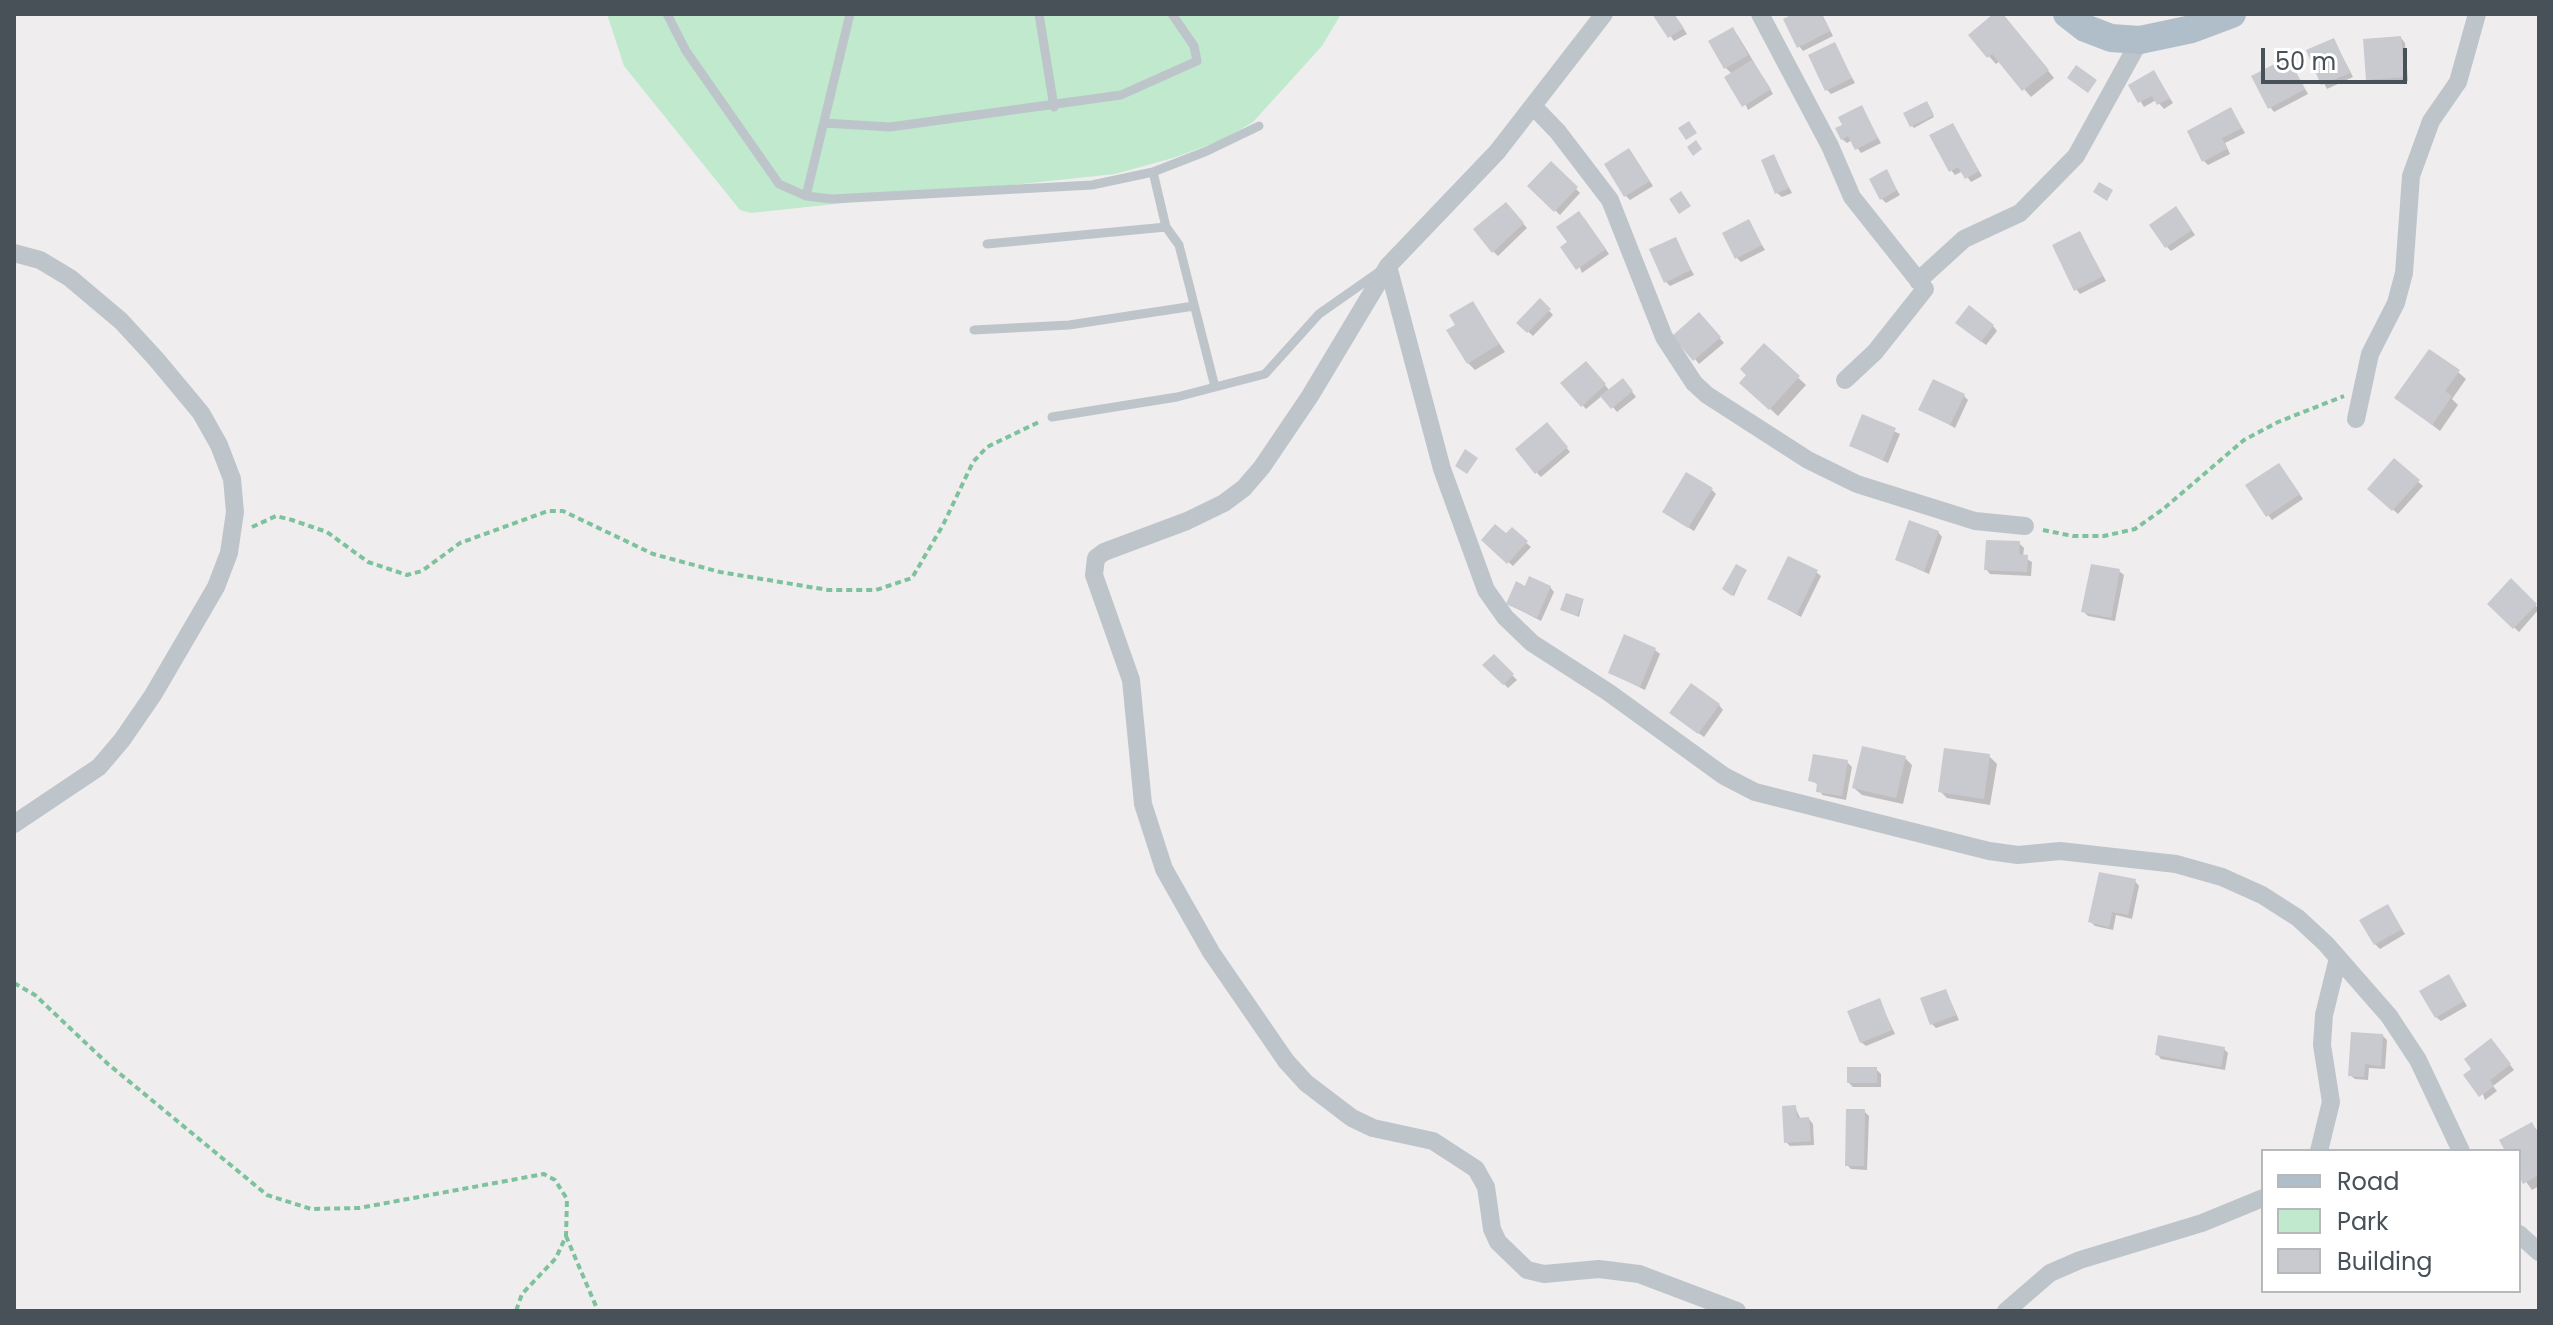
<!DOCTYPE html>
<html>
<head>
<meta charset="utf-8">
<style>
  body { margin:0 }
  #map { position:relative; width:2553px; height:1325px; overflow:hidden; background:#f0edee; font-family:Poppins,sans-serif }
  canvas { display:block }
  .frame { position:absolute; inset:0; border:16px solid #485158; pointer-events:none }
  .legend { position:absolute; left:2261px; top:1149px; width:260px; height:144px; box-sizing:border-box; background:#fff; border:2px solid #b6b9bc; margin:0; padding:10px 14px; list-style:none; font-size:24px; color:#485158 }
  .legend li { display:flex; align-items:center; gap:16px; height:40px }
  .legend b { width:40px; border:2px solid #b6b9bc }
  .scale { position:absolute; left:2261px; top:48px; width:146px; height:36px; box-sizing:border-box; border:4px solid #485158; border-top:0; padding-left:10px; font-size:24px; line-height:28px; white-space:nowrap; color:#485158; -webkit-text-stroke:6px #fff; paint-order:stroke }
</style>
</head>
<body>
<div id="map">
<canvas width="2553" height="1325"></canvas>
<div class="frame"></div>
<ul class="legend">
<li><b style="height:10px;background:#b0bec9"></b>Road</li>
<li><b style="height:22px;background:#c0e9ce"></b>Park</li>
<li><b style="height:22px;background:#c9cad0"></b>Building</li>
</ul>
<div class="scale">50 m</div>
</div>
<script>
const c = document.querySelector('canvas').getContext('2d');
c.lineJoin = 'round';
function fill(path, color) { c.fillStyle = color; c.fill(path, 'evenodd'); }
const poly = rows => new Path2D(rows.map(r => 'M' + r).join(''));
function stroke(path, color, width, dash) { c.strokeStyle = color; c.lineWidth = width; c.lineCap = dash ? 'butt' : 'round'; c.setLineDash(dash || []); c.stroke(path); }
fill(poly([
  [607,14,1341,14,1322,46,1253,122,1223,140,1173,158,1115,174,751,213,740,210,624,66]
]), '#c0e9ce');
fill(poly([
  [1655,14,1674,14,1687,34,1674,41],
  [1797,14,1822,14,1833,36,1803,51,1799,46],
  [1996,14,2006,19,2054,78,2031,97,2000,61,1996,64,1970,35],
  [1737,34,1773,94,1748,110,1732,74,1726,68],
  [2401,38,2405,43,2408,81,2373,84,2368,79],
  [2334,40,2353,77,2327,89,2308,51],
  [1834,45,1855,83,1831,94,1827,90],
  [2288,59,2308,94,2274,112,2270,107],
  [2154,73,2173,103,2164,109,2156,100,2144,107,2131,86],
  [1928,105,1934,117,1914,128,1912,126],
  [1861,107,1881,143,1861,153,1852,140,1847,143,1842,139],
  [2231,109,2245,133,2225,143,2230,154,2208,165,2204,161],
  [1952,125,1982,176,1971,182,1963,171,1955,175,1951,170],
  [1629,150,1653,186,1630,200,1626,196],
  [1773,157,1792,193,1782,197,1777,193],
  [1551,164,1580,193,1560,215,1530,186],
  [1886,172,1900,195,1886,203,1881,198],
  [1510,209,1527,228,1498,256,1493,251],
  [2180,213,2195,235,2171,251,2167,247],
  [1584,218,1609,254,1582,273,1570,242],
  [1748,222,1765,250,1741,262,1737,258],
  [2080,233,2106,281,2080,294,2076,289],
  [1675,239,1694,275,1670,286,1666,282],
  [1540,301,1553,315,1533,336,1519,323],
  [1472,303,1505,352,1475,370,1468,363,1458,326],
  [1704,319,1724,343,1699,364,1695,359],
  [1993,326,1997,331,1986,345,1962,327],
  [1764,346,1806,385,1778,416,1742,383],
  [1586,363,1610,391,1627,385,1636,397,1617,412,1603,395,1586,409,1563,384],
  [2458,372,2466,379,2452,399,2458,405,2440,431,2397,398],
  [1964,396,1968,400,1955,428,1921,409],
  [1863,417,1900,434,1888,463,1852,446],
  [1551,429,1570,452,1541,477,1537,473],
  [2394,461,2423,486,2398,514,2370,489],
  [2283,470,2303,499,2272,520,2268,515],
  [1712,490,1716,494,1694,531,1664,512],
  [1512,530,1531,547,1513,566,1484,540,1506,536],
  [1938,532,1942,537,1929,574,1897,560],
  [2019,543,2024,548,2023,557,2032,562,2031,576,1990,574,1986,569],
  [2119,571,2124,575,2115,621,2088,616,2083,611],
  [1745,572,1734,596,1726,591],
  [1816,572,1821,576,1801,617,1769,599],
  [2511,581,2539,609,2519,632,2489,604],
  [1550,587,1554,592,1541,621,1508,604,1526,588],
  [1583,601,1579,617,1564,611],
  [1655,650,1660,654,1645,690,1610,673],
  [1494,657,1517,680,1508,688,1485,665],
  [1719,705,1723,710,1704,737,1676,717],
  [1989,756,1997,764,1990,805,1947,798,1940,791],
  [1905,758,1912,765,1903,804,1862,795,1854,788],
  [1847,762,1852,767,1846,800,1822,795,1819,785,1810,780],
  [2135,881,2139,886,2132,919,2116,915,2113,930,2095,926,2091,922],
  [2387,906,2405,934,2380,949,2375,944],
  [2449,976,2467,1006,2441,1021,2436,1017],
  [1946,991,1959,1020,1936,1028,1932,1024],
  [1879,1000,1895,1034,1866,1046,1861,1042],
  [2382,1035,2387,1040,2385,1069,2369,1068,2368,1080,2355,1079,2350,1075],
  [2495,1045,2514,1070,2493,1086,2497,1091,2485,1100,2474,1069],
  [2224,1049,2228,1053,2225,1070,2161,1059,2157,1054],
  [1876,1069,1881,1074,1881,1087,1853,1087,1849,1083],
  [1795,1107,1801,1120,1809,1119,1813,1124,1814,1145,1790,1146,1786,1142],
  [1864,1111,1869,1116,1867,1170,1851,1169,1847,1165],
  [2532,1125,2539,1132,2539,1186,2532,1190,2519,1172,2519,1151,2508,1151]
]), '#0003');
fill(poly([
  [1652,14,1674,14,1684,28,1668,38],
  [1793,14,1821,14,1830,31,1797,48,1783,19],
  [1993,14,2003,14,2049,70,2022,91,1992,54,1987,58,1968,35],
  [1733,27,1748,55,1724,69,1708,41],
  [2401,36,2404,77,2366,80,2363,39],
  [2334,38,2350,73,2321,85,2306,50],
  [1835,42,1852,78,1825,91,1808,55],
  [2288,57,2305,89,2268,109,2251,76],
  [1752,60,1771,89,1742,107,1724,77],
  [2076,65,2097,80,2088,93,2067,78],
  [2154,70,2170,98,2157,105,2152,96,2138,103,2128,85],
  [1927,101,1934,115,1910,127,1903,113],
  [1862,105,1878,138,1855,150,1848,136,1841,140,1835,128,1842,125,1838,117],
  [2231,107,2242,128,2222,138,2227,149,2202,162,2187,131],
  [1689,121,1697,133,1686,140,1678,128],
  [1953,123,1979,171,1965,179,1958,167,1949,172,1929,135],
  [1696,140,1702,149,1693,156,1687,147],
  [1629,148,1650,181,1624,197,1604,164],
  [1774,154,1789,188,1775,194,1761,160],
  [1551,161,1578,187,1554,212,1527,186],
  [1887,169,1897,190,1880,200,1869,179],
  [2099,182,2113,190,2107,201,2093,192],
  [1681,191,1691,206,1679,214,1669,199],
  [1506,202,1524,223,1492,253,1473,229],
  [2176,206,2192,230,2165,248,2149,225],
  [1579,211,1606,249,1576,270,1560,247,1567,242,1556,227],
  [1749,219,1762,245,1735,259,1722,233],
  [2080,231,2103,276,2074,291,2052,245],
  [1676,237,1691,270,1664,283,1649,249],
  [1540,298,1551,309,1527,333,1516,323],
  [1473,301,1499,344,1467,364,1446,330,1455,325,1449,315],
  [1969,305,1994,325,1981,342,1955,323],
  [1699,312,1721,337,1693,361,1672,336],
  [1764,343,1800,376,1769,410,1739,383,1746,375,1740,369],
  [2429,349,2460,370,2445,391,2452,396,2432,425,2394,398],
  [1586,361,1606,384,1581,407,1560,383],
  [1623,378,1633,391,1611,409,1600,396],
  [1933,379,1965,394,1950,425,1918,410],
  [1862,414,1896,428,1883,460,1849,446],
  [1547,422,1568,447,1535,474,1515,449],
  [1465,449,1478,458,1467,474,1455,466],
  [2394,458,2420,480,2392,511,2367,489],
  [2279,463,2300,494,2266,517,2245,485],
  [1686,472,1713,488,1688,528,1662,512],
  [1909,520,1939,531,1924,571,1895,560],
  [1495,524,1506,533,1512,527,1528,541,1507,564,1481,540],
  [1986,540,2020,541,2019,554,2028,555,2027,572,1984,570],
  [1788,556,1818,570,1797,614,1767,599],
  [1736,564,1747,570,1732,596,1722,589],
  [2091,564,2120,569,2111,618,2081,612],
  [1529,576,1551,586,1537,618,1506,604,1516,581,1525,586],
  [2511,578,2537,604,2513,629,2487,604],
  [1566,593,1584,599,1577,616,1560,610],
  [1624,634,1656,648,1640,687,1608,673],
  [1494,654,1514,674,1503,685,1482,665],
  [1691,683,1720,704,1698,734,1669,713],
  [1862,746,1906,756,1896,798,1852,788],
  [1944,748,1990,754,1984,799,1938,792],
  [1813,754,1848,760,1842,796,1816,792,1817,783,1808,781],
  [2099,872,2136,879,2128,915,2112,912,2109,927,2088,922],
  [2388,904,2402,929,2374,945,2359,920],
  [2449,974,2464,1001,2435,1018,2419,991],
  [1946,989,1956,1015,1930,1025,1920,998],
  [1880,998,1892,1030,1860,1043,1847,1011],
  [2351,1032,2383,1034,2381,1066,2365,1064,2364,1077,2348,1076],
  [2158,1035,2225,1047,2221,1067,2155,1055],
  [2491,1038,2511,1064,2490,1080,2494,1086,2479,1097,2463,1075,2471,1069,2464,1059],
  [1847,1067,1877,1067,1877,1083,1847,1083],
  [1796,1105,1797,1118,1809,1117,1811,1141,1784,1143,1782,1106],
  [1846,1109,1865,1109,1864,1166,1845,1166],
  [2532,1122,2539,1135,2539,1175,2523,1184,2519,1176,2519,1151,2505,1151,2499,1140]
]), '#c9cad0');
stroke(poly([
  [252,527,276,516,292,520,327,532,368,562,407,575,422,571,460,543,548,511,563,511,653,554,720,572,828,590,876,590,912,578,943,525,973,462,987,447,1039,422],
  [2043,530,2073,536,2104,536,2135,529,2162,510,2244,440,2278,422,2344,396],
  [14,983,35,995,108,1064,267,1195,311,1209,359,1208,544,1174,555,1180,567,1199,566,1236,556,1258,522,1294,516,1311],
  [566,1236,598,1311]
]), '#7dc29d', 4, [6, 4]);
stroke(poly([
  [667,14,686,51,772,174,779,184,806,196,850,14],
  [1039,14,1054,107],
  [824,123,890,127,1121,95,1197,61,1194,46,1172,14],
  [806,196,832,199,1092,185,1153,172,1207,151,1259,126],
  [1166,227,1179,245,1215,387],
  [987,244,1166,227,1153,172],
  [974,330,1069,325,1194,306],
  [1052,417,1177,397,1265,374,1319,314,1379,272]
]), '#bdc5cb', 9);
stroke(poly([
  [1604,14,1497,152,1388,266,1310,396,1262,467,1244,488,1224,503,1187,521,1104,552,1096,558,1094,575,1131,680,1143,804,1164,869,1211,952,1286,1061,1306,1083,1352,1118,1373,1128,1433,1141,1476,1169,1486,1187,1492,1229,1498,1242,1527,1270,1544,1274,1599,1269,1639,1274,1737,1311],
  [1760,14,1830,146,1852,197,1925,289,1875,352,1845,380],
  [1533,106,1558,132,1610,200,1664,337,1694,383,1707,395,1808,460,1857,484,1975,521,2025,526],
  [14,253,40,260,70,278,121,321,156,359,201,413,219,445,232,479,235,512,229,553,216,587,153,695,122,740,99,767,14,824],
  [1388,266,1442,469,1486,590,1505,617,1532,643,1608,692,1724,776,1755,792,1989,851,2018,855,2060,851,2176,864,2222,877,2262,895,2298,918,2326,944,2389,1016,2418,1060,2461,1151],
  [1918,281,1964,239,2020,213,2076,156,2140,40],
  [2356,419,2370,354,2396,303,2404,273,2411,176,2431,121,2458,82,2477,14],
  [2319,1151,2331,1102,2322,1045,2324,1015,2338,958],
  [2519,1234,2539,1252],
  [2006,1311,2050,1273,2080,1260,2202,1223,2263,1198]
]), '#bdc5cb', 18);
stroke(poly([
  [2067,14,2085,28,2111,38,2140,40,2192,29,2232,14]
]), '#b0bec9', 28);
</script>
</body>
</html>
